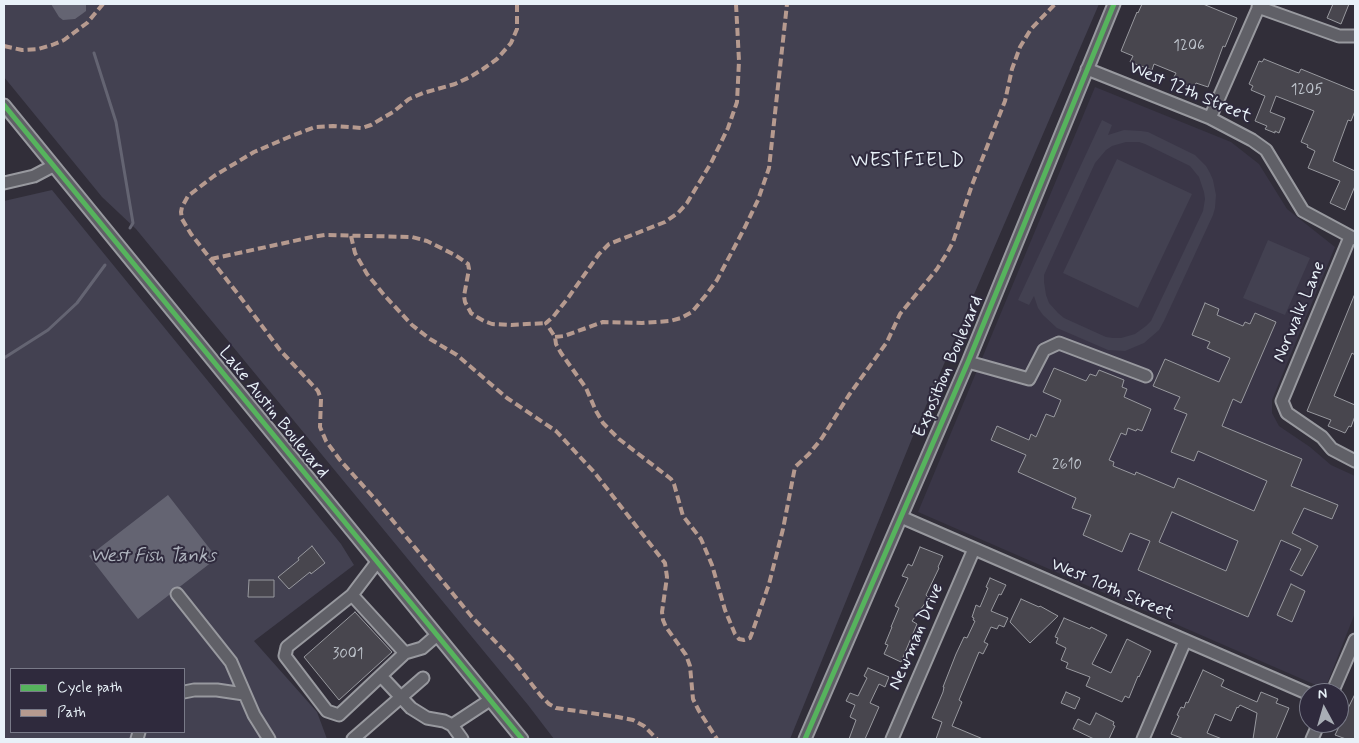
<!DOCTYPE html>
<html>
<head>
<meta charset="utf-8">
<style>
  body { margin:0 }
  #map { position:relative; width:1359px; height:743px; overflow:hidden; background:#312e39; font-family:Mynerve,sans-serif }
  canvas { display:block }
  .frame { position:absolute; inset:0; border:5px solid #e8f1f8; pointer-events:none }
  .legend { position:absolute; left:10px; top:668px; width:175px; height:65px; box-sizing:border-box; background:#2f2a3d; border:1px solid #797a88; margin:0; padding:6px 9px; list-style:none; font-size:15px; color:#e8f1f8 }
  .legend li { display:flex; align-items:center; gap:10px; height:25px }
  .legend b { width:25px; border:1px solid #797a88 }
  .north { position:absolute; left:1299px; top:683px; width:50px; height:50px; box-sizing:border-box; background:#2f2a3d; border:1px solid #797a88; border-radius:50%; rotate:354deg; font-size:14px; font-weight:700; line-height:20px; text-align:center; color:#e8f1f8 }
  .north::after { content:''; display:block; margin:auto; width:18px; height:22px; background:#a8adb5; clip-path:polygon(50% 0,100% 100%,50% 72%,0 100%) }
</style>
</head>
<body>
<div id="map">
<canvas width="1359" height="743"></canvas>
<div class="frame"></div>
<ul class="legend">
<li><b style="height:6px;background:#56b35d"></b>Cycle path</li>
<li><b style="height:6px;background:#b69a8f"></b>Path</li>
</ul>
<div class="north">N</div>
</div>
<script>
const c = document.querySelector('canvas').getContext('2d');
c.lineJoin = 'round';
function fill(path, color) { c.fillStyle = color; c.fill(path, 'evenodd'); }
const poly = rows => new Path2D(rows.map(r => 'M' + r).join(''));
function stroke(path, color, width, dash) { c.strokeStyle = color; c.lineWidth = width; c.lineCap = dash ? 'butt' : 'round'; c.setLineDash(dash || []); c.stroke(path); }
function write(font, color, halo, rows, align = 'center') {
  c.font = font + ' Mynerve,sans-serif'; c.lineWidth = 4; c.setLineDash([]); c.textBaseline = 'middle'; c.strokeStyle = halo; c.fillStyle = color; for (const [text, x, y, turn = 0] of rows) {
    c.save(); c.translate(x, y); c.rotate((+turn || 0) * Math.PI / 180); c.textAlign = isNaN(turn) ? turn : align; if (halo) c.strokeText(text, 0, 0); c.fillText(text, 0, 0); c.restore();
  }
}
fill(poly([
  [1095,87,1231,142,1259,164,1287,209,1335,247,1272,400,1272,413,1279,426,1310,447,1331,465,1355,476,1355,613,1325,689,918,512]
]), '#3a3647');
fill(poly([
  [4,4,1099,4,913,436,790,739,554,739,528,705,136,229,102,197,4,77],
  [1102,120,1112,125,1108,135,1124,130,1141,131,1148,132,1195,155,1206,166,1210,173,1213,180,1216,195,1215,208,1213,215,1164,321,1159,330,1144,343,1125,351,1108,350,1057,328,1043,315,1038,308,1034,296,1029,305,1018,300],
  [1126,142,1139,142,1145,144,1190,166,1199,177,1204,192,1205,199,1203,211,1151,321,1146,326,1135,334,1121,338,1113,338,1106,337,1064,318,1058,313,1049,303,1046,295,1044,282,1044,275,1048,266,1095,163,1106,150,1112,146],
  [1117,159,1192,194,1138,308,1063,273],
  [52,190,341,544,354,565,254,641,317,712,327,739,4,739,4,201],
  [11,669,184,669,184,732,11,732],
  [1268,240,1310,258,1285,315,1243,298]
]), '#434151');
fill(poly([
  [51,4,86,4,86,11,82,14,75,19,63,20,59,17],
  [168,495,217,558,138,619,89,556]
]), '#646472');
stroke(poly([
  [94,53,116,122,133,223,130,228],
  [4,358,48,330,77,303,105,265]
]), '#646472', 3);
const building = poly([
  [1142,4,1203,4,1237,18,1225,47,1223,46,1208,87,1196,83,1193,89,1182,84,1183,83,1173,79,1176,73,1154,64,1152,70,1130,62,1133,56,1121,51,1137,12,1138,13,1142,4],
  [1333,4,1349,4,1341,24,1327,18,1333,4],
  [1264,59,1296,72,1299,73,1301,69,1355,91,1355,111,1351,121,1348,120,1333,161,1355,171,1355,186,1345,210,1330,203,1340,181,1308,168,1315,151,1307,147,1308,145,1301,142,1314,111,1276,96,1270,112,1285,118,1279,133,1275,131,1275,133,1265,129,1267,126,1255,121,1265,96,1251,90,1253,86,1249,84,1259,61,1262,62,1264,59],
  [1354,296,1355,296,1355,355,1352,353,1334,396,1355,405,1355,416,1351,427,1349,426,1345,433,1328,426,1331,420,1307,411,1354,296],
  [1205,303,1219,309,1217,315,1243,326,1245,322,1250,324,1255,313,1276,322,1241,403,1233,399,1222,426,1302,459,1291,486,1338,505,1332,519,1304,508,1292,533,1318,546,1302,576,1290,570,1301,549,1281,540,1248,617,1138,570,1150,541,1130,533,1122,552,1083,535,1091,515,1072,508,1076,498,1018,472,1026,455,991,440,997,426,1029,440,1031,434,1036,437,1046,414,1054,417,1061,400,1043,392,1054,368,1086,381,1090,374,1096,376,1099,370,1124,380,1122,387,1127,389,1124,397,1151,409,1142,431,1137,429,1136,431,1128,428,1126,435,1121,433,1109,460,1114,462,1113,466,1135,475,1136,472,1174,488,1178,478,1254,511,1267,481,1198,451,1194,461,1171,452,1187,414,1174,409,1180,397,1153,386,1165,359,1219,382,1230,358,1207,348,1210,342,1192,335,1205,303],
  [1172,512,1238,541,1226,571,1159,542,1172,512],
  [312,546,325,563,311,574,310,572,289,589,278,577,299,560,298,558,312,546],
  [920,547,943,556,938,567,939,568,926,595,928,597,926,602,912,621,917,624,901,662,884,654,888,645,885,644,892,627,891,627,899,608,895,606,908,578,902,576,908,564,912,566,920,547],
  [990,578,1006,585,1001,595,999,594,991,611,1008,618,1004,627,999,625,997,629,991,627,984,642,988,644,983,654,979,652,959,700,962,702,952,726,983,739,936,739,942,722,932,718,943,692,944,687,943,687,956,654,964,637,967,638,975,621,973,620,974,618,972,617,976,605,980,607,988,588,986,587,990,578],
  [249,580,274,580,274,597,248,597,249,580],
  [1291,584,1305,591,1292,622,1277,615,1291,584],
  [1021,599,1039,607,1040,606,1058,616,1030,643,1010,622,1021,599],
  [355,612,392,652,339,700,304,657,355,612],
  [1064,618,1090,629,1091,627,1107,635,1092,664,1111,673,1127,639,1151,651,1139,677,1138,676,1129,698,1125,696,1122,702,1086,686,1090,677,1066,668,1068,663,1061,660,1066,648,1056,643,1058,638,1055,637,1064,618],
  [868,668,889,677,885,687,879,684,870,703,879,707,865,739,849,739,856,720,850,717,855,705,846,701,850,693,858,696,867,678,864,676,868,668],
  [1203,670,1224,680,1221,686,1234,692,1257,702,1261,692,1278,699,1276,703,1289,708,1276,739,1253,739,1257,713,1240,705,1238,708,1237,707,1231,721,1215,714,1207,733,1222,739,1184,739,1171,734,1179,716,1177,715,1181,707,1184,708,1186,702,1188,703,1203,670],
  [1066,692,1080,698,1075,709,1061,703,1066,692],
  [1355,694,1355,739,1346,739,1335,735,1355,694],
  [1096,713,1114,722,1113,725,1115,726,1109,739,1094,739,1073,729,1078,719,1090,725,1096,713]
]);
fill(building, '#48464e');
stroke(building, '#98999f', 1);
const minor = poly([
  [1258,7,1339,36,1355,36],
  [1087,69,1210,118,1252,140,1266,150,1303,211,1355,239],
  [4,105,522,739],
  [1210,118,1260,4],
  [4,183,34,176,53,166],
  [1350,237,1282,401,1287,413,1322,437,1332,449,1355,461],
  [968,362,1029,379,1044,350,1059,343,1146,376],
  [901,517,1309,694],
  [377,562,352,595,287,647,285,656,327,711,339,715,405,653,422,648,437,635],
  [177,594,231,662,254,715,269,739],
  [352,595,405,653],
  [381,676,411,708,427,718,444,721,452,725,462,739],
  [184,692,194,690,217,690,244,694],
  [1332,693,1355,640],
  [452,725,490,700],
  [137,739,139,732],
  [353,739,423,678],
  [805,739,968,362,1114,4],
  [892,739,974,549],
  [1143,739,1185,641],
  [1312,739,1319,723]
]);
stroke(minor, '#98999f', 15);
stroke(minor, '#606067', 11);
stroke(poly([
  [517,4,517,29,511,43,497,59,483,69,470,77,455,84,423,93,409,99,393,112,371,125,362,128,333,126,315,127,289,137,254,152,214,176,188,196,182,207,181,212,182,219,191,234,241,298,280,350,318,391,321,399,320,427,326,441,340,460,375,499,472,617,512,659,541,696,549,704,556,708,618,717,633,720,644,726,657,739],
  [736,4,739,61,737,102,728,128,711,163,687,203,678,213,665,222,609,244,599,254,568,298,553,317,546,323,555,337,556,344,561,353,586,388,596,411,603,423,619,439,671,479,674,484,683,516,701,539,712,565,725,610,735,634,739,639,744,640,750,638,752,633,769,584,783,529,795,467,809,454,822,438,849,395,887,342,900,314,937,269,947,253,953,242,972,185,1005,101,1012,69,1020,47,1031,29,1055,4],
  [4,46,22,50,38,49,52,45,64,40,87,23,103,4],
  [351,236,355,253,367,274,385,296,412,325,430,339,457,355,507,398,556,431,594,472,665,563,667,577,662,612,663,620,666,627,686,655,690,666,693,699,699,711,717,739],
  [211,259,312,237,325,235,412,237,427,241,455,255,468,264,469,269,464,296,465,302,471,313,477,317,484,321,492,324,511,325,546,323],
  [555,337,564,336,603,322,642,323,670,321,681,318,692,312,706,295,717,280,744,229,758,200,769,168,787,4]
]), '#b69a8f', 4, [8, 4]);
stroke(poly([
  [4,105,522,739],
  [805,739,968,362,1114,4]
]), '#56b35d', 5);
write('15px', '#c0c6ce', null, [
  ["1206",1189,47],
  ["1205",1307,91],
  ["2610",1067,466],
  ["3001",348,655]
]);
write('18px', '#e8f1f8', '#2f2a3d', [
  ["West 12th Street",1190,93,23],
  ["Norwalk Lane",1300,312,-67],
  ["Exposition Boulevard",949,367,-67],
  ["Lake Austin Boulevard",273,413,51],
  ["West 10th Street",1112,590,23],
  ["Newman Drive",917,637,-67]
]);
c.letterSpacing = '1px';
write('19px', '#e8f1f8', '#2f2a3d', [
  ["WESTFIELD",908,162]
]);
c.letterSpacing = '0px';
write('italic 19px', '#afb4be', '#2f2a3d', [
  ["West Fish Tanks",153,557]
]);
</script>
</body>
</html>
